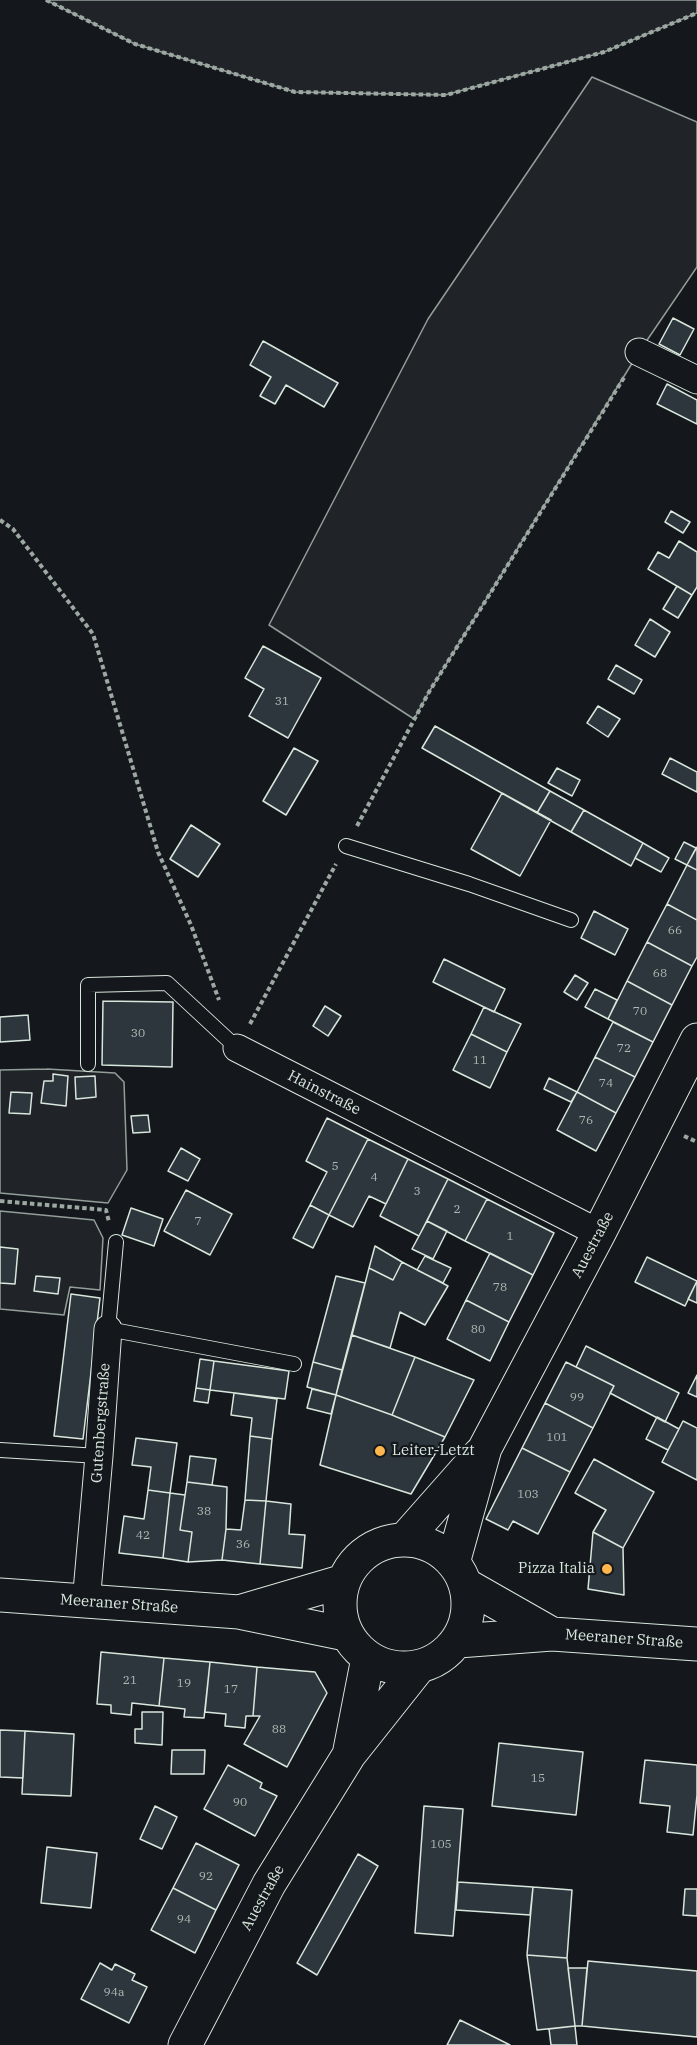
<!DOCTYPE html>
<html>
<head>
<meta charset="utf-8">
<style>
  body { margin:0 }
  canvas { display:block; background:#14181c }
</style>
</head>
<body>
<canvas width="697" height="2045"></canvas>
<script>
const c = document.querySelector('canvas').getContext('2d');
c.lineJoin = 'round';
function fill(path, color) { c.fillStyle = color; c.fill(path, 'evenodd'); }
const poly = rows => new Path2D(rows.map(r => 'M' + r).join(''));
function stroke(path, color, width, dash) { c.strokeStyle = color; c.lineWidth = width; c.lineCap = dash ? 'butt' : 'round'; c.setLineDash(dash || []); c.stroke(path); }
function write(font, color, halo, rows, align = 'center') {
  c.font = font + ' "IBM Plex Serif",serif'; c.lineWidth = 4.5; c.setLineDash([]); c.textBaseline = 'middle'; c.strokeStyle = halo; c.fillStyle = color; for (const [text, x, y, turn = 0] of rows) {
    c.save(); c.translate(x, y); c.rotate((+turn || 0) * Math.PI / 180); c.textAlign = isNaN(turn) ? turn : align; if (halo) c.strokeText(text, 0, 0); c.fillText(text, 0, 0); c.restore();
  }
}
const green = poly([
  [46,0,697,0,697,13,604,52,445,95,295,92,135,44,46,0],
  [592,77,697,122,697,267,639,352,429,692,414,719,269,625,428,319,592,77],
  [47,1069,115,1073,124,1082,127,1170,108,1203,0,1193,0,1070,47,1069],
  [0,1211,94,1220,103,1238,100,1290,70,1287,64,1315,0,1309,0,1211]
]);
fill(green, '#202428');
stroke(green, '#939e99', 1.5);
const building = poly([
  [673,318,694,329,680,355,659,344,673,318],
  [263,341,338,383,324,407,286,385,275,404,260,396,271,377,250,365,263,341],
  [667,384,697,400,697,424,657,404,667,384],
  [671,511,690,522,683,533,665,522,671,511],
  [679,541,697,552,697,587,692,595,648,569,658,552,669,558,679,541],
  [677,586,692,595,678,618,663,609,677,586],
  [650,619,670,632,655,657,635,645,650,619],
  [263,646,321,678,288,738,249,716,264,689,245,678,263,646],
  [616,665,642,680,634,694,608,679,616,665],
  [598,706,620,719,608,737,587,723,598,706],
  [435,726,550,791,537,813,422,748,435,726],
  [294,748,318,761,286,815,263,801,294,748],
  [670,758,697,772,697,792,662,774,670,758],
  [557,768,580,780,572,796,548,783,557,768],
  [550,791,584,810,571,832,537,813,550,791],
  [502,793,551,820,520,876,471,849,502,793],
  [584,810,643,843,631,866,571,832,584,810],
  [191,825,220,844,198,877,170,859,191,825],
  [684,842,696,848,687,865,675,859,684,842],
  [643,843,669,858,661,872,635,858,643,843],
  [697,847,697,870,687,865,697,847],
  [687,865,697,870,697,920,667,904,687,865],
  [667,904,697,920,697,957,692,966,647,942,667,904],
  [594,911,628,929,615,955,581,938,594,911],
  [647,942,692,966,672,1005,627,981,647,942],
  [444,959,505,989,494,1012,433,982,444,959],
  [575,975,588,983,577,1000,564,992,575,975],
  [627,981,672,1005,653,1042,608,1019,627,981],
  [595,989,617,1000,608,1019,585,1007,595,989],
  [103,1001,173,1002,172,1067,102,1065,103,1001],
  [325,1006,341,1016,328,1036,313,1026,325,1006],
  [484,1007,521,1024,507,1052,471,1034,484,1007],
  [28,1015,30,1040,0,1042,0,1017,28,1015],
  [613,1022,653,1042,635,1077,595,1057,613,1022],
  [471,1034,507,1052,490,1088,453,1070,471,1034],
  [595,1057,635,1077,616,1113,577,1092,595,1057],
  [53,1074,68,1076,66,1106,41,1103,44,1081,53,1081,53,1074],
  [95,1076,96,1097,76,1099,75,1077,95,1076],
  [549,1078,577,1092,571,1102,544,1089,549,1078],
  [11,1092,32,1093,30,1114,9,1113,11,1092],
  [577,1092,616,1113,596,1151,557,1130,577,1092],
  [148,1115,150,1132,133,1133,131,1116,148,1115],
  [327,1118,368,1139,329,1215,310,1205,327,1172,306,1161,327,1118],
  [368,1139,408,1159,386,1204,369,1196,353,1227,329,1215,368,1139],
  [181,1148,200,1159,188,1181,168,1171,181,1148],
  [408,1159,448,1179,419,1236,380,1216,408,1159],
  [448,1179,487,1199,465,1241,427,1221,448,1179],
  [186,1190,232,1214,210,1255,164,1231,186,1190],
  [487,1199,554,1233,533,1275,465,1241,487,1199],
  [310,1205,329,1215,313,1248,293,1238,310,1205],
  [131,1208,163,1219,154,1246,122,1235,131,1208],
  [427,1221,447,1231,433,1259,412,1249,427,1221],
  [375,1246,402,1262,393,1280,369,1268,375,1246],
  [0,1247,18,1249,15,1284,0,1283,0,1247],
  [490,1253,533,1275,509,1322,466,1300,490,1253],
  [425,1256,451,1268,443,1283,417,1270,425,1256],
  [647,1257,697,1281,685,1306,635,1282,647,1257],
  [402,1262,448,1286,425,1325,400,1312,390,1348,352,1335,369,1268,393,1280,402,1262],
  [36,1276,60,1278,58,1294,34,1291,36,1276],
  [336,1276,365,1283,342,1370,313,1362,336,1276],
  [697,1281,697,1303,688,1299,697,1281],
  [71,1294,100,1298,83,1439,54,1436,71,1294],
  [466,1300,509,1322,490,1361,447,1339,466,1300],
  [352,1335,415,1357,392,1415,336,1395,352,1335],
  [586,1346,679,1393,665,1422,610,1393,614,1386,576,1367,586,1346],
  [415,1357,474,1380,445,1437,392,1415,415,1357],
  [200,1359,214,1361,210,1390,196,1388,200,1359],
  [214,1361,289,1371,285,1399,210,1390,214,1361],
  [313,1362,342,1370,336,1395,307,1387,313,1362],
  [566,1362,614,1386,593,1428,545,1403,566,1362],
  [697,1375,697,1397,688,1393,697,1375],
  [196,1388,210,1390,208,1403,194,1401,196,1388],
  [312,1389,336,1395,331,1414,307,1408,312,1389],
  [234,1393,277,1399,272,1439,250,1436,252,1418,231,1415,234,1393],
  [336,1395,392,1415,445,1437,411,1494,320,1465,336,1395],
  [545,1403,593,1428,570,1472,522,1448,545,1403],
  [657,1417,679,1429,668,1450,646,1439,657,1417],
  [683,1421,697,1428,697,1480,662,1462,683,1421],
  [250,1436,272,1439,266,1501,245,1500,250,1436],
  [136,1438,177,1443,170,1493,148,1490,151,1467,132,1465,136,1438],
  [522,1448,570,1472,538,1534,513,1521,508,1530,486,1519,522,1448],
  [190,1456,216,1459,212,1485,187,1482,190,1456],
  [594,1459,654,1492,623,1548,593,1532,606,1510,575,1493,594,1459],
  [187,1482,227,1487,226,1529,222,1560,188,1562,192,1532,180,1530,187,1482],
  [148,1490,170,1493,163,1558,119,1553,124,1516,144,1519,148,1490],
  [170,1493,185,1495,180,1530,192,1532,188,1562,163,1558,170,1493],
  [245,1500,266,1501,260,1564,222,1560,226,1529,241,1530,245,1500],
  [266,1501,291,1504,289,1534,305,1535,302,1568,260,1564,266,1501],
  [593,1532,623,1548,624,1595,588,1589,593,1532],
  [101,1652,164,1658,159,1706,132,1703,131,1715,111,1713,111,1705,97,1704,101,1652],
  [164,1658,210,1662,204,1718,184,1717,185,1709,159,1706,164,1658],
  [210,1662,257,1667,253,1716,246,1716,245,1728,225,1726,226,1714,205,1712,210,1662],
  [257,1667,315,1672,327,1693,287,1767,244,1744,260,1716,253,1716,257,1667],
  [142,1712,163,1712,162,1745,135,1743,135,1729,142,1729,142,1712],
  [0,1730,25,1731,23,1778,0,1777,0,1730],
  [25,1731,74,1734,71,1796,22,1794,25,1731],
  [499,1743,583,1752,576,1815,492,1806,499,1743],
  [172,1750,205,1750,204,1774,171,1774,172,1750],
  [645,1760,697,1765,697,1795,693,1835,667,1832,670,1806,640,1803,645,1760],
  [228,1765,262,1783,260,1788,277,1796,255,1836,204,1809,228,1765],
  [155,1806,177,1817,162,1849,140,1839,155,1806],
  [424,1806,463,1809,453,1936,415,1933,424,1806],
  [196,1843,239,1865,216,1910,173,1888,196,1843],
  [47,1847,97,1853,91,1908,41,1903,47,1847],
  [358,1854,378,1866,317,1975,297,1963,358,1854],
  [458,1882,533,1887,530,1915,456,1910,458,1882],
  [533,1887,572,1890,567,1958,527,1955,533,1887],
  [173,1888,216,1910,195,1953,151,1930,173,1888],
  [685,1889,697,1889,697,1916,683,1915,685,1889],
  [527,1955,567,1958,575,2026,537,2030,527,1955],
  [588,1961,697,1971,697,2037,582,2026,588,1961],
  [100,1963,112,1970,115,1964,135,1974,132,1980,147,1987,129,2023,81,1999,100,1963],
  [568,1968,587,1968,582,2026,575,2026,568,1968],
  [460,2020,510,2045,447,2045,460,2020],
  [575,2026,577,2045,551,2045,549,2029,575,2026]
]);
fill(building, '#2c363c');
stroke(building, '#d8e6dc', 1.5);
const lane = poly([
  [346,846,469,884,571,920],
  [88,1064,88,985,167,983,237,1048],
  [116,1242,108,1329,294,1364],
  [0,1450,99,1456]
]);
const street = poly([
  [639,352,697,380],
  [237,1048,599,1233],
  [86,1603,99,1456,108,1329]
]);
const secondary = poly([
  '340 1604a64 64 0 1 1 128 0a64 64 0 1 1-128 0Z',
  [404,1540,480,1454],
  [453,1563,485,1448,599,1233,697,1040],
  [466,1585,552,1634],
  [0,1595,239,1612,346,1634],
  [242,1611,344,1581],
  [458,1641,552,1634,697,1644],
  [350,1750,368,1658],
  [185,2045,269,1884,349,1755,418,1668]
]);
stroke(lane, '#d8e6dc', 16);
stroke(street, '#d8e6dc', 29);
stroke(secondary, '#d8e6dc', 35);
stroke(poly([
  [46,0,135,44,295,92,446,95,604,52,697,13],
  [0,520,13,529,93,634,158,852,191,925,219,1000],
  [357,826,429,692,625,376],
  [250,1024,336,864],
  [684,1136,697,1142],
  [0,1201,106,1210,109,1222]
]), '#9da8a2', 4, [4.5, 3]);
stroke(lane, '#14181c', 14);
stroke(street, '#14181c', 27);
stroke(secondary, '#14181c', 33);
for (const [x, y, r, color] of [
  [380,1451,6,"#ffb74d"],
  [607,1569,6,"#ffb74d"]
]) { const dot = new Path2D(); dot.arc(x, y, r, 0, 2 * Math.PI); c.fillStyle = color; c.fill(dot); stroke(dot, '#14181c', 2); }
write('12px', '#adbab4', null, [
  ["31",282,702],
  ["66",675,931],
  ["68",660,974],
  ["70",640,1012],
  ["30",138,1034],
  ["72",624,1049],
  ["11",480,1061],
  ["74",606,1084],
  ["76",586,1121],
  ["5",335,1167],
  ["4",374,1178],
  ["3",417,1192],
  ["2",457,1210],
  ["7",198,1222],
  ["1",510,1237],
  ["78",500,1288],
  ["80",478,1330],
  ["99",577,1398],
  ["101",557,1438],
  ["103",528,1495],
  ["38",204,1512],
  ["42",143,1536],
  ["36",243,1545],
  ["21",130,1681],
  ["19",184,1684],
  ["17",231,1690],
  ["88",279,1730],
  ["15",538,1779],
  ["90",240,1803],
  ["105",441,1845],
  ["92",206,1877],
  ["94",184,1920],
  ["94a",114,1993]
]);
write('15px', '#d8e6dc', '#14181c', [
  ["Hainstraße",324,1093,27],
  ["Auestraße",593,1245,-62],
  ["Gutenbergstraße",101,1423,-86],
  ["Meeraner Straße",119,1604,4],
  ["Meeraner Straße",624,1639,4],
  ["Auestraße",263,1898,-61]
]);
write('15px', '#d8e6dc', '#14181c', [
  ["Leiter-Letzt",392,1451],
  ["Pizza Italia",595,1569,"right"]
], 'left');
</script>
</body>
</html>
